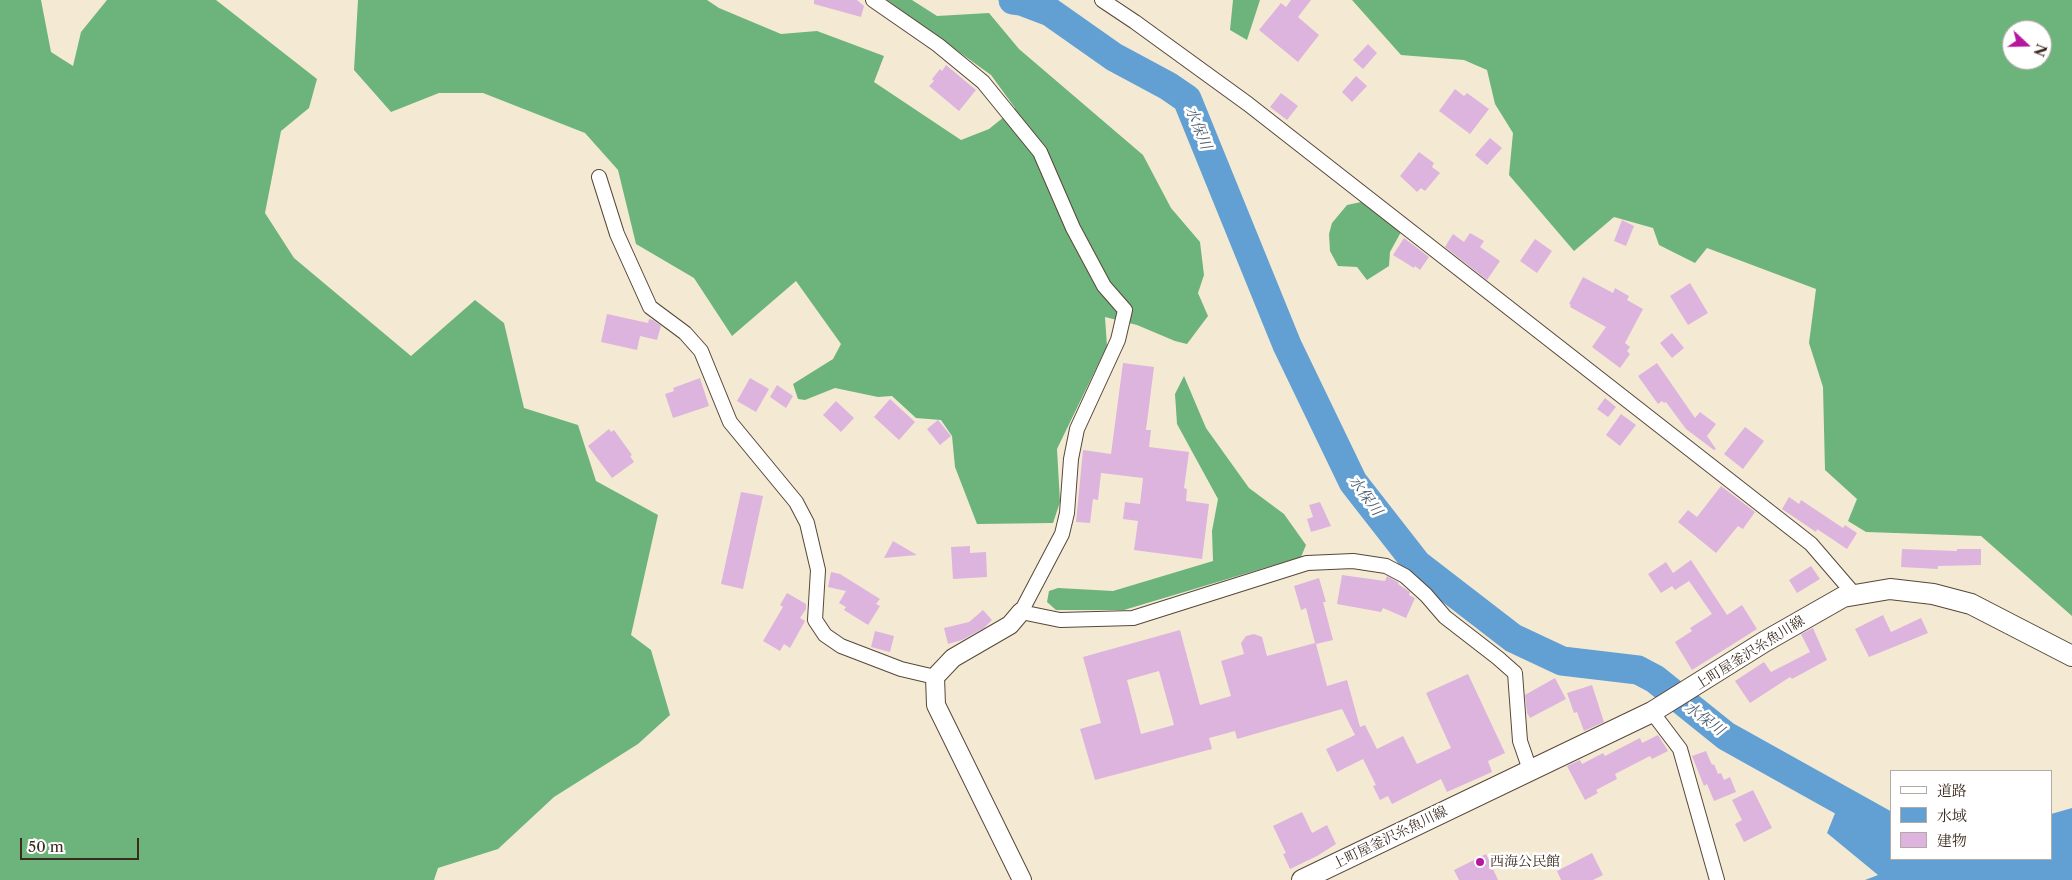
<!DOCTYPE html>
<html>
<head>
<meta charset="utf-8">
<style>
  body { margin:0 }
  #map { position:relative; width:2072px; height:880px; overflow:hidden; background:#f4ead4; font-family:"Libre Caslon Text","Noto Serif JP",serif }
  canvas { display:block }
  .legend { position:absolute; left:1890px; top:770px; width:162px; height:90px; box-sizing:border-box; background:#fff; border:1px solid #b1aaa5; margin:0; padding:6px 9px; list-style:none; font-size:15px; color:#3b2a1e }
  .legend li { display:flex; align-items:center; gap:10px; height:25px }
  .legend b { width:25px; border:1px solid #b1aaa5 }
  .north { position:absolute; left:2002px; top:20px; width:50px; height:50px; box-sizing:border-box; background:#fff; border:1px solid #b1aaa5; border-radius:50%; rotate:111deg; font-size:14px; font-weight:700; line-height:20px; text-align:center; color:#3b2a1e }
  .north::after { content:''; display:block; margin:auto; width:18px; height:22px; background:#b5179e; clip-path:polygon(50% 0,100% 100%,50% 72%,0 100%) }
  .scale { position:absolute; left:20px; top:838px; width:119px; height:22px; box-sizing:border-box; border:2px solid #3b2a1e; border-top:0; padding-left:6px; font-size:15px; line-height:18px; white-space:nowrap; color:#3b2a1e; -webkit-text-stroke:4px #fff; paint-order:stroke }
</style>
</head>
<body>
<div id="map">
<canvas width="2072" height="880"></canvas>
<ul class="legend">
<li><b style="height:6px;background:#fff"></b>道路</li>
<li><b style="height:14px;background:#62a0d4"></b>水域</li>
<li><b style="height:14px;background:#dcb4de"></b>建物</li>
</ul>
<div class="north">N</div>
<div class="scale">50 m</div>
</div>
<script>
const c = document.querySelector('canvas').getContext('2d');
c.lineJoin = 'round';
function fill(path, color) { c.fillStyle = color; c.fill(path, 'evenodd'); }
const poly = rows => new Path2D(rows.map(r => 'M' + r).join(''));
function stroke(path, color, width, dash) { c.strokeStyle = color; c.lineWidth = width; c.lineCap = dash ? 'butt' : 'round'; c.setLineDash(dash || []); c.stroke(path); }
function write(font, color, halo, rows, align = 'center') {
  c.font = font + ' "Libre Caslon Text","Noto Serif JP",serif'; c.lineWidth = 5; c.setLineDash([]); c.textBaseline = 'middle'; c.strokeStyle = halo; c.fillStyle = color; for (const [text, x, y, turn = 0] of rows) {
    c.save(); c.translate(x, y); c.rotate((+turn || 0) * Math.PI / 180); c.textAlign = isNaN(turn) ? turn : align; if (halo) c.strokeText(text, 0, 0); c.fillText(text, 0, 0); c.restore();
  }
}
fill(poly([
  [0,0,41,0,51,52,73,66,81,32,107,0,216,0,317,79,309,108,281,131,265,213,294,258,411,356,475,300,504,323,524,408,578,425,596,481,658,515,631,635,651,650,670,715,638,744,554,797,498,849,438,868,434,880,0,880],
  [358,0,707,0,719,8,781,34,817,31,884,56,874,82,961,140,989,129,1015,108,991,75,887,0,912,0,937,16,989,13,1019,49,1143,155,1171,208,1200,242,1204,275,1198,293,1208,316,1187,344,1175,341,1137,325,1105,317,1107,346,1057,449,1060,502,1053,523,977,524,955,467,952,436,941,420,916,418,892,396,878,397,835,388,805,400,798,399,793,384,833,359,841,344,796,281,732,336,694,278,636,244,618,170,585,133,483,93,439,93,391,112,354,70],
  [1233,0,1260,0,1247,40,1230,30],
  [1352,0,2072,0,2072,616,1981,536,1866,532,1848,521,1857,499,1825,470,1823,387,1809,343,1816,289,1707,248,1695,263,1659,245,1653,228,1614,217,1574,251,1509,175,1513,133,1495,104,1487,70,1464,60,1401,55],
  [2012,30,2042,30,2042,60,2012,60],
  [1361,202,1401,232,1390,252,1389,266,1367,280,1357,267,1338,266,1330,251,1329,234,1332,223,1347,205],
  [1184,376,1206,428,1249,488,1284,514,1306,545,1301,557,1124,610,1056,610,1047,602,1049,591,1058,588,1113,591,1213,561,1212,531,1218,499,1177,424,1175,394]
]), '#6cb47b');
fill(poly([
  [1844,791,1891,816,1891,859,2051,859,2051,814,2072,808,2072,880,1865,880,1878,875,1827,833]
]), '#62a0d4');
stroke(poly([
  [1013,0,1021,1,1050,12,1114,57,1168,86,1187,99,1287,345,1353,482,1417,564,1513,638,1562,661,1638,670,1655,679,1726,736,1891,828]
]), '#62a0d4', 29);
fill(poly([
  [814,0,857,0,864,6,861,17,814,4],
  [1291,0,1311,0,1298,17,1319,35,1298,62,1259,30,1281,3,1286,7],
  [1368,44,1377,53,1363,69,1353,60],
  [946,65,976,90,959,111,929,86,934,81,932,79,940,69,942,71],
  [1356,76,1367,86,1352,102,1342,92],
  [1455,89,1464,96,1467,93,1489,109,1470,134,1439,111],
  [1281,93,1298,106,1287,120,1270,107],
  [1490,138,1502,148,1487,165,1475,155],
  [1419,152,1434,163,1432,167,1440,173,1425,191,1421,188,1417,192,1400,176],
  [1622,220,1634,226,1626,246,1614,241],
  [1470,233,1484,241,1480,247,1500,261,1487,280,1445,247,1453,234,1464,242],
  [1404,238,1429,257,1420,270,1415,266,1414,268,1393,255],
  [1535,239,1552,251,1537,273,1520,261],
  [1583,277,1613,293,1615,288,1629,296,1627,300,1643,309,1625,343,1630,347,1627,351,1630,354,1620,368,1592,347,1606,327,1570,307,1571,305,1569,304],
  [1690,283,1708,313,1688,325,1670,296],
  [607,314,648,323,649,319,653,320,661,326,657,340,640,336,637,350,601,342],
  [1672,333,1684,348,1672,358,1660,343],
  [1123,363,1154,367,1146,430,1151,430,1149,447,1189,452,1184,488,1187,489,1186,501,1209,504,1202,559,1134,550,1138,521,1123,519,1125,502,1140,504,1143,478,1101,473,1098,500,1093,499,1090,523,1076,522,1083,450,1111,454],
  [1657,363,1695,418,1700,412,1716,424,1707,436,1716,449,1714,450,1686,429,1666,402,1664,403,1662,401,1658,404,1638,376],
  [700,378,709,406,673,418,665,394,674,391,673,388],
  [750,378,769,389,756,412,737,401],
  [777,385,793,396,786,408,770,397],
  [1605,398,1616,407,1608,417,1597,409],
  [890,399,915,422,899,440,874,417],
  [836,401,854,418,841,432,823,415],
  [1621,414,1636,425,1620,446,1606,435],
  [938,420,951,436,940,445,927,429],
  [1745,427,1764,441,1743,469,1724,454],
  [609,429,611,432,614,430,632,455,630,456,634,462,612,478,588,446],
  [1721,486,1755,512,1743,529,1738,526,1716,553,1678,522,1688,510,1697,517],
  [741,492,763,496,743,589,721,584],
  [1789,497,1799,504,1801,500,1843,528,1845,525,1857,533,1847,549,1817,529,1816,532,1782,509],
  [1320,502,1331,526,1311,532,1307,519,1313,517,1309,505],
  [893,541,917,555,884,558],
  [970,546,970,553,986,552,987,577,953,579,951,547],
  [1902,549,1957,551,1957,549,1981,549,1981,565,1938,566,1938,569,1901,567],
  [1691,560,1727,615,1742,605,1757,629,1692,670,1675,642,1692,631,1690,628,1712,614,1689,581,1675,590,1672,586,1661,593,1648,574,1666,562,1673,573],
  [1811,566,1820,579,1797,593,1789,580],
  [831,572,840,574,880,599,876,604,880,606,868,625,844,610,846,607,839,603,846,591,828,587],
  [1342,575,1385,581,1387,576,1399,583,1398,584,1410,592,1409,595,1415,598,1406,618,1383,608,1381,612,1337,604],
  [1319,578,1326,602,1323,602,1333,640,1316,644,1327,686,1347,680,1360,727,1365,725,1377,749,1403,736,1417,764,1451,748,1426,693,1468,674,1505,753,1488,761,1492,772,1447,792,1441,779,1392,804,1388,796,1380,800,1373,786,1376,785,1363,759,1337,772,1326,749,1355,735,1342,709,1237,739,1235,731,1209,738,1212,749,1095,780,1080,729,1101,723,1083,657,1180,630,1200,705,1231,696,1221,661,1244,654,1241,643,1246,636,1254,634,1262,637,1267,656,1315,643,1306,608,1301,610,1294,586],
  [1159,671,1174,725,1141,734,1127,680],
  [787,593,806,604,806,609,800,618,805,621,790,648,784,644,780,651,763,641,783,607,780,605],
  [983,610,992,620,984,628,962,640,948,644,944,628,969,622],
  [1883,615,1891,632,1921,618,1928,633,1869,657,1855,629],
  [1813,628,1827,660,1792,679,1790,677,1750,703,1735,681,1764,662,1771,672,1810,652,1801,634],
  [875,631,894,636,890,652,871,647],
  [1555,678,1566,699,1530,718,1527,713,1525,695],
  [1592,685,1604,722,1584,731,1577,712,1574,713,1567,693],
  [1658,735,1668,751,1652,759,1650,756,1615,774,1617,779,1596,790,1598,793,1585,800,1567,766,1580,760,1582,764,1603,753,1605,756,1640,738,1642,743],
  [1706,751,1712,765,1714,764,1718,774,1721,773,1724,780,1730,777,1736,792,1714,801,1707,784,1704,786,1692,756],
  [1753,790,1772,828,1744,842,1735,824,1742,820,1732,800],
  [1302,812,1312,833,1327,825,1336,844,1317,856,1290,869,1283,854,1286,853,1273,826],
  [1592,853,1603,875,1593,880,1561,880,1557,871],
  [1486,854,1498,880,1459,880,1454,870]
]), '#dcb4de');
const minor = poly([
  [873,0,938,45,983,82,1040,152,1073,228,1104,286,1125,310,1118,340,1077,429,1071,459,1067,513,1062,534,1021,612,1060,620,1133,618,1307,563,1353,561,1386,566,1405,576,1426,595,1445,617,1498,658,1515,673,1520,741,1530,770],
  [1102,0,1135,22,1248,104,1811,544,1854,594],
  [599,177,617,234,650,307,685,333,701,351,730,422,796,502,807,523,818,570,815,620,825,635,841,646,901,669,935,677],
  [1652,712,1680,749,1717,880]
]);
const tertiary = poly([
  [1021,612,1010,625,953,658,935,677,936,705,1022,880]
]);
const secondary = poly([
  [1302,880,1652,712,1764,642,1843,597,1890,589,1933,594,1971,604,2072,656]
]);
stroke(minor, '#574739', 16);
stroke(tertiary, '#574739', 20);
stroke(secondary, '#574739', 22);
stroke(minor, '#fff', 14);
stroke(tertiary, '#fff', 18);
stroke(secondary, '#fff', 20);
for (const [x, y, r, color] of [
  [1480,862,5,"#b5179e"]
]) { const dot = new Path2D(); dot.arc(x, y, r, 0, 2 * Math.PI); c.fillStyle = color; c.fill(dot); stroke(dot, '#fff', 2); }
write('14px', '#3b2a1e', '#fff', [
  ["上町屋釜沢糸魚川線",1750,653,-32],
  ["上町屋釜沢糸魚川線",1390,838,-26]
]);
write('14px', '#3b2a1e', '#fff', [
  ["西海公民館",1490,862]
], 'left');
write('italic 15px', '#4d5f70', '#fff', [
  ["水保川",1198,128,68],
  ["水保川",1365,496,54],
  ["水保川",1704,719,37]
]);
</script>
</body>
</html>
